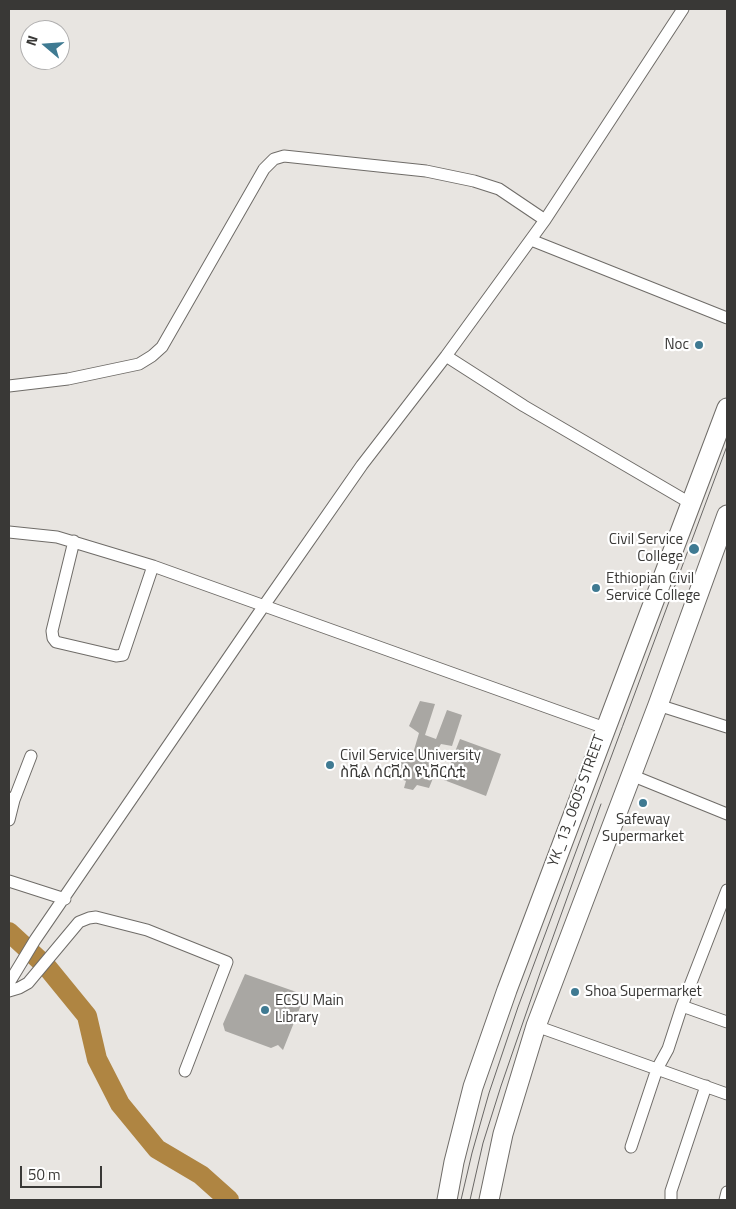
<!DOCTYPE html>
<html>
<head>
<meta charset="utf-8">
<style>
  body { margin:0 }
  #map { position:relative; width:736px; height:1209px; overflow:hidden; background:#e8e5e1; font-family:"Titillium Web",sans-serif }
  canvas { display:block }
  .frame { position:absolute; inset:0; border:10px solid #393836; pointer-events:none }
  .north { position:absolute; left:20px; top:20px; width:50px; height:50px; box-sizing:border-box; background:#fff; border:1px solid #b0afaf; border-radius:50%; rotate:288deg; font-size:14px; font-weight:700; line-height:20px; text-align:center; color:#393836 }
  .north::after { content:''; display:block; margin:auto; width:18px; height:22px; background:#3f7a92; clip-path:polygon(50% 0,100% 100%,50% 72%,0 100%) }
  .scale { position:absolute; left:20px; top:1166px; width:82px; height:22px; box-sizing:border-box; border:2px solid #393836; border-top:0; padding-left:6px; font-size:15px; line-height:18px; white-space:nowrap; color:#393836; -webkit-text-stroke:4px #fff; paint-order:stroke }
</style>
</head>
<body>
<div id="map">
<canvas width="736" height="1209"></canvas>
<div class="frame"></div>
<div class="north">N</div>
<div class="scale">50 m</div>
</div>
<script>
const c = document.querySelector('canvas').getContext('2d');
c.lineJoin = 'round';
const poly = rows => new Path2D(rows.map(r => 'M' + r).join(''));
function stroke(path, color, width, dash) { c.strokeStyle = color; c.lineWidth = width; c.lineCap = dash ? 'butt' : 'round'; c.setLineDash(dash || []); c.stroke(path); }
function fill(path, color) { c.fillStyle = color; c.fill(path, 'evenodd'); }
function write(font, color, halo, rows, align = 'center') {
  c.font = font + ' "Titillium Web","Noto Sans Ethiopic",sans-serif'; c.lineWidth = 4.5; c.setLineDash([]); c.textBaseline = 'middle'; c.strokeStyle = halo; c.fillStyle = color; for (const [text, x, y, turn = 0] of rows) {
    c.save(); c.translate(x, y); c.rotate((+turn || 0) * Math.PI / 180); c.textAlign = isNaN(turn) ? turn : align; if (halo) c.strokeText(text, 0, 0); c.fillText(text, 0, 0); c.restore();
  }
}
stroke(poly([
  [9,932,47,967,87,1016,97,1059,120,1104,157,1149,201,1175,229,1200]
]), '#af8542', 20);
fill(poly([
  [420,701,435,704,425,735,436,739,447,710,462,715,452,746,441,744,429,764,438,766,429,788,417,785,413,790,404,788,406,781,396,777,404,755,412,757,419,733,409,726],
  [460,739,501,754,486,796,444,780],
  [245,974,305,995,283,1050,278,1045,271,1048,225,1031,223,1024]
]), '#a9a7a3');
const minor = poly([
  [531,240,727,318],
  [446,356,524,406,690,503],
  [9,386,68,379,139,364,152,356,162,347,264,169,274,159,284,156,426,171,474,181,499,189,545,220],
  [9,532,57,537,153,566,605,728],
  [74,541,52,631,53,638,56,642,116,656,123,655,153,566],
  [658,705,727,727],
  [631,775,727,814],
  [9,798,14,800,9,820],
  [14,800,31,756],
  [9,881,65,899],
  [9,983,35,940,263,607,362,465,446,356,545,220,683,9],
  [9,991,19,988,28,983,79,922,89,918,96,917,147,930,227,962,185,1071],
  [682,1006,727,890],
  [536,1026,727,1094],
  [631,1147,657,1069,668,1049,682,1006,727,1022],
  [671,1200,671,1191,706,1086],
  [725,1200,727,1192]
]);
const primary = poly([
  [447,1200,454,1162,473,1087,507,990,727,408],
  [489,1200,503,1134,536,1026,658,705,727,515]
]);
stroke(minor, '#6f6c68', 13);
stroke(primary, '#6f6c68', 21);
stroke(minor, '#fff', 11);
stroke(primary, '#fff', 19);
stroke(poly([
  [461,1200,472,1153,489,1093,518,1007,727,446],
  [470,1200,483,1143,501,1086,540,973,601,804]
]), '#696765', 1);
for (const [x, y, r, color] of [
  [699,345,5,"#3f7a92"],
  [694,549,6,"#3f7a92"],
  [596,588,5,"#3f7a92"],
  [330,765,5,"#3f7a92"],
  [643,803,5,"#3f7a92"],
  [575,992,5,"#3f7a92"],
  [265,1010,5,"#3f7a92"]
]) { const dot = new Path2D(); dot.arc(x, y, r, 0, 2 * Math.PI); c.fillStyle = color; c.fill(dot); stroke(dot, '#fff', 2); }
write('15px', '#393836', '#fff', [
  ["Noc",689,345,"right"],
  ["Civil Service",683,540,"right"],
  ["College",683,557,"right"],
  ["Ethiopian Civil",606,579],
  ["Service College",606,596],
  ["Civil Service University",340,756],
  ["ስቪል ሰርቪስ ዩኒቨርሲቲ",340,773],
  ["Safeway",643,820,"center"],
  ["Supermarket",643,837,"center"],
  ["Shoa Supermarket",585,992],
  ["ECSU Main",275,1001],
  ["Library",275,1018]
], 'left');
write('15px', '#393836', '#fff', [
  ["YK_13_0605 STREET",577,801,-70]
]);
</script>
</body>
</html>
